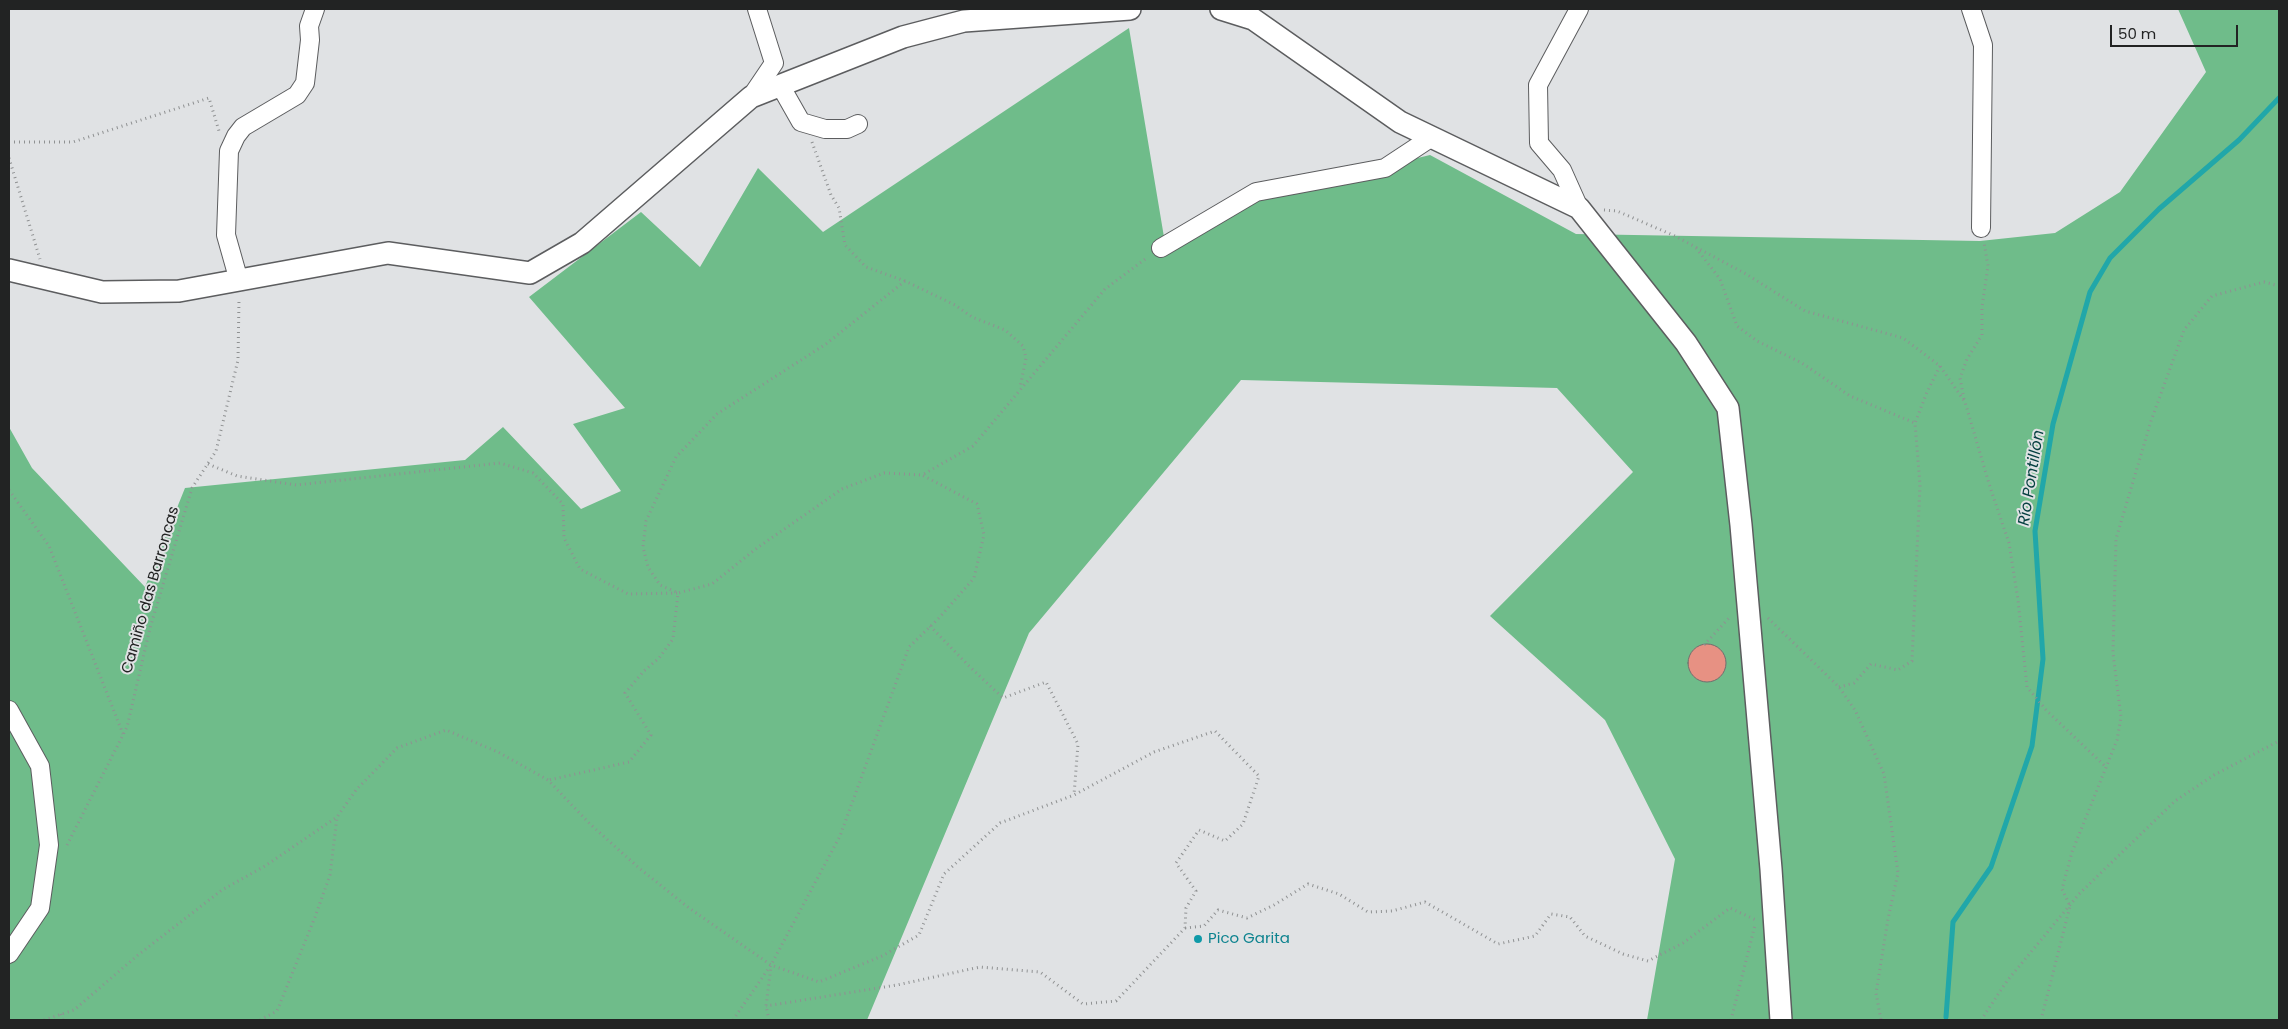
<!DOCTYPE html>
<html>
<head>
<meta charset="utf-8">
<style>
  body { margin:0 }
  #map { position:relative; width:2288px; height:1029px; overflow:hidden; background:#e0e2e4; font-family:Poppins,sans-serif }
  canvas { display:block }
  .frame { position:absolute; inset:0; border:10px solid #222323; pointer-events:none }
  .scale { position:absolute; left:2110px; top:25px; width:128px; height:22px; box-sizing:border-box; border:2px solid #222323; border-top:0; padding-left:6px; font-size:15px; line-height:18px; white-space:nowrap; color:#222323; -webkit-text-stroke:4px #e0e2e4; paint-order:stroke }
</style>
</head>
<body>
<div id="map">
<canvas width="2288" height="1029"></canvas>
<div class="frame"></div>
<div class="scale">50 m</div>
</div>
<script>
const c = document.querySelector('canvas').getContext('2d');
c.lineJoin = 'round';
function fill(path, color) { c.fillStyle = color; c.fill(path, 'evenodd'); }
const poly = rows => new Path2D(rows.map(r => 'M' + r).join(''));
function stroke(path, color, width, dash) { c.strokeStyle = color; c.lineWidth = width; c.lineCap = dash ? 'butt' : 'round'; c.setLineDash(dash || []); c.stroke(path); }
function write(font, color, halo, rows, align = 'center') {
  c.font = font + ' Poppins,sans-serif'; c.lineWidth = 4; c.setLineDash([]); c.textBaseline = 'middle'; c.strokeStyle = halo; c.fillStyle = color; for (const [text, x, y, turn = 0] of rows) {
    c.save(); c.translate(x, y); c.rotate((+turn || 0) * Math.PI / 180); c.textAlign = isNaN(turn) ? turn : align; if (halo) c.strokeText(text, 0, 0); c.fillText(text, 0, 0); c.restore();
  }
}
fill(poly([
  [2178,9,2279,9,2279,1020,1647,1020,1675,859,1605,720,1490,616,1633,472,1557,388,1241,380,1029,633,867,1020,9,1020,9,427,32,468,145,587,185,488,465,460,503,427,581,509,621,491,573,424,625,408,529,297,641,212,700,267,758,168,823,232,1129,28,1167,255,1254,198,1430,155,1576,234,1980,241,2055,233,2120,192,2206,72]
]), '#6fbc8a');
stroke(poly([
  [1946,1017,1953,922,1991,867,2032,746,2043,659,2035,531,2053,424,2090,292,2110,258,2159,209,2239,140,2279,98]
]), '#21a7a9', 5);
const building = poly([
  '1688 663a19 19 0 1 1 38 0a19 19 0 1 1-38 0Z'
]);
fill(building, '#e79183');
stroke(building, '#716e6e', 1);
const minor = poly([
  [1971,9,1983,45,1981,228],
  [780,85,801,122,825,129,847,129,858,124],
  [751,97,774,63,757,9],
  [1579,208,1562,170,1539,143,1538,85,1579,9],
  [1161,248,1256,192,1385,168,1432,137],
  [239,281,226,235,229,151,236,136,243,127,297,95,305,83,310,40,309,26,315,9],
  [9,710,40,766,49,845,40,908,9,954]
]);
const tertiary = poly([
  [1221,9,1253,19,1400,122,1579,208,1686,343,1728,408,1741,525,1771,869,1781,1020],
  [9,270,102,292,179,291,388,253,530,273,582,243,751,97,903,37,964,21,1130,9]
]);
stroke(minor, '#5c5d5f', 20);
stroke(tertiary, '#5c5d5f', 24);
stroke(poly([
  [9,142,73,142,209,98,219,131],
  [812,142,831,195,839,208,845,245,866,267,905,281,955,305,972,317,1005,330,1023,346,1026,358,1020,388],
  [9,158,40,259],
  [1604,210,1617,211,1675,236,1746,274,1805,311,1903,338,1940,366,1965,402,1990,487,2009,543,2018,600,2027,687,2047,711,2107,768],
  [1696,248,1720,279,1737,326,1757,341,1802,363,1850,396,1915,423],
  [905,281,826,344,717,414,676,457,646,521,643,547,648,567,660,585,678,593,712,584,757,548,842,489,884,473,922,475],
  [1964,399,1960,378,1967,359,1982,335,1982,307,1988,266,1984,242],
  [208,464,237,476,296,485,500,463,533,473,563,504,564,538,580,569,628,594,678,593,673,639,659,658,644,671,625,693,651,735,629,762,549,780],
  [9,490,49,546,123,734],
  [1768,618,1839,687,1855,710,1884,774,1898,873,1888,919,1876,993,1881,1020],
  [930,626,970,667,1003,698,1046,682,1078,744,1074,795],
  [1704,645,1730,617],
  [1839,687,1854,683,1871,664,1898,670,1912,661,1920,485,1915,423,1927,392,1940,366],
  [67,845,127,727,150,628,192,488,216,451,238,360,239,299],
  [1185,928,1204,926,1218,910,1247,918,1274,905,1308,884,1339,894,1368,912,1392,911,1425,902,1498,944,1535,936,1551,914,1570,917,1585,936,1623,954,1648,961,1683,943,1730,908,1756,920],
  [61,1014,63,1020],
  [44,1020,74,1010,138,955,222,890,265,866,337,817,356,790,397,748,446,730,498,752,548,780,590,824,639,868,689,908,771,965,819,982,882,956,919,935,944,874,1000,823,1074,795,1154,752,1215,731,1259,776,1243,824,1225,841,1199,830,1176,863,1196,891,1186,908,1185,928,1116,1001,1083,1004,1040,972,980,967,897,985,766,1006],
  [260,1020,277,1011,315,917,330,875,337,817],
  [733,1020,771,965,840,836,909,647,940,617,974,578,984,535,977,504,922,475,973,446,1105,289,1148,257],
  [769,1020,766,1006,771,966],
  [1731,1020,1755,925],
  [1981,1020,2007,981,2079,894,2175,801,2214,775,2279,741],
  [2041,1020,2070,906,2062,889,2072,852,2117,740,2121,717,2113,653,2116,539,2151,421,2184,330,2212,296,2264,282,2279,286]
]), '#8f9192', 3, [1, 4]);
stroke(minor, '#fff', 18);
stroke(tertiary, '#fff', 21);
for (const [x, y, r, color] of [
  [1198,939,5,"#0f9aa8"]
]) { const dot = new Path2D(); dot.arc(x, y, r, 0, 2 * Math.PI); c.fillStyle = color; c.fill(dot); stroke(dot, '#e0e2e4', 2); }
write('15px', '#222323', '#e0e2e4', [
  ["Camiño das Barroncas",151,590,-74]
]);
write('15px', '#0d838f', '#e0e2e4', [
  ["Pico Garita",1208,939]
], 'left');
write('italic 16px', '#064041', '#e0e2e4', [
  ["Río Pontillón",2032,478,-81]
]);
</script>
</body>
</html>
